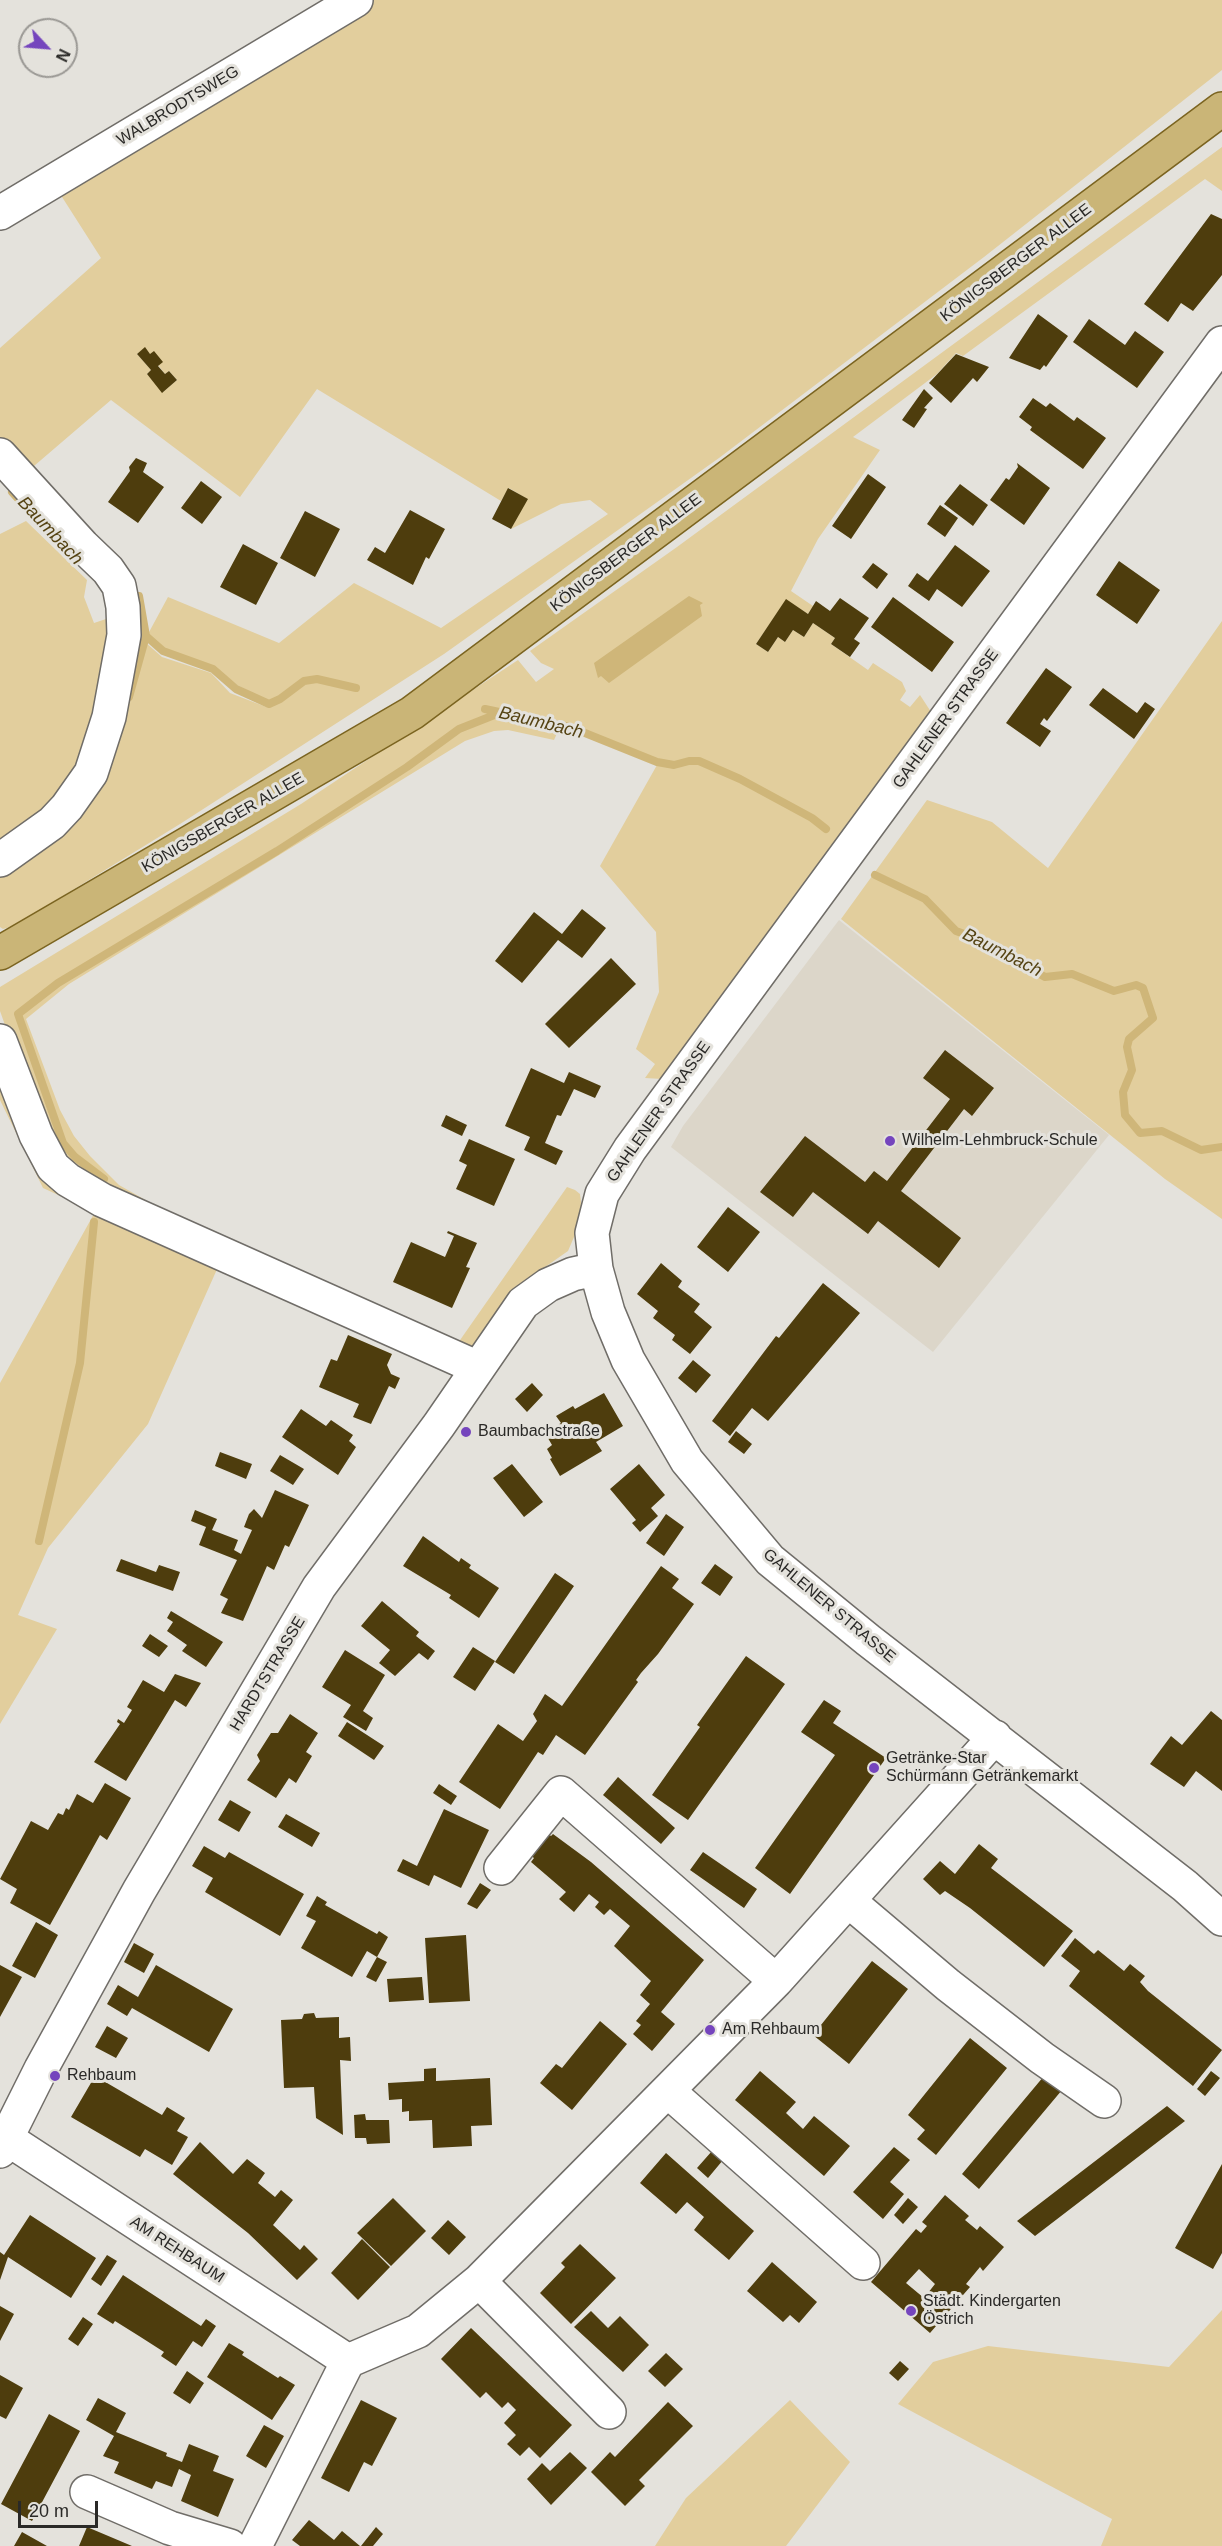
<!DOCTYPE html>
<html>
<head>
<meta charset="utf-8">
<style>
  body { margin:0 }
  #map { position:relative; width:1222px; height:2546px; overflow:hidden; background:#e4e2dc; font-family:Arial,sans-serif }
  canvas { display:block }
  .north { position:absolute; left:18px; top:18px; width:60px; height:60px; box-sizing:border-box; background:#e4e2dc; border:2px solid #9a9894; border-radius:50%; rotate:116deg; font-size:16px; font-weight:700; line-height:24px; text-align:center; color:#2a2927 }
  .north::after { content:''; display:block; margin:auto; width:21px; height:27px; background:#7545bd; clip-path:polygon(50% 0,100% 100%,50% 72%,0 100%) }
  .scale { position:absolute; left:18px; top:2501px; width:80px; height:27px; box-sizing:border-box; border:3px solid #2a2927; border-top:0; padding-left:8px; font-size:18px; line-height:21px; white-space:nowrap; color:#2a2927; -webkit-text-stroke:4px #e4e2dc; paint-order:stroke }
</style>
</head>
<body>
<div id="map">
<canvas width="1222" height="2546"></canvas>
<div class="north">N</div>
<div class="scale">20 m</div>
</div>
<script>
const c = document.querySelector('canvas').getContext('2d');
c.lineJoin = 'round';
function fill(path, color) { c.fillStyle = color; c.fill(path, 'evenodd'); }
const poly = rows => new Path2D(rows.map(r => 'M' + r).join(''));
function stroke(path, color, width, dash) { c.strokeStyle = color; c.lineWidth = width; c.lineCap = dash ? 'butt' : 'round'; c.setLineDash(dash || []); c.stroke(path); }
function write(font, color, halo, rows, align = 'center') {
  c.font = font + ' Arial,sans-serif'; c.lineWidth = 6; c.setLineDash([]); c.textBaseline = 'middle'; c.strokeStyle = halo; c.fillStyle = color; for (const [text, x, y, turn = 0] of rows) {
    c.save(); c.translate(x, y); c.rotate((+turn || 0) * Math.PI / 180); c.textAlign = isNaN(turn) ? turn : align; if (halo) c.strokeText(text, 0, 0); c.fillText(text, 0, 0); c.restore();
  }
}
fill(poly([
  [839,920,1109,1135,933,1352,671,1147,683,1126]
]), '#dcd6c9');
fill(poly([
  [368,0,1222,0,1222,70,984,257,719,458,444,654,180,824,14,926,3,929,0,927,0,877,78,819,110,771,145,642,162,657,211,673,230,693,269,708,268,701,237,685,214,666,164,650,148,634,168,597,279,643,354,583,441,628,608,514,590,500,561,504,511,529,527,499,509,488,501,501,317,389,240,497,111,400,27,472,0,444,0,348,101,258,55,186],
  [145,348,165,374,169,371,177,380,163,392,147,374,151,370,137,354],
  [1222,147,1222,191,1205,179,963,356,956,353,937,374,853,437,880,450,818,539,791,591,813,606,808,614,786,600,756,644,768,652,778,637,785,642,793,630,804,637,813,623,835,638,831,644,868,670,873,663,902,682,906,691,900,700,910,707,920,695,933,715,662,1079,645,1078,655,1064,636,1049,659,992,656,932,600,866,657,765,560,727,554,740,508,730,494,731,465,741,69,984,26,1019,60,1110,74,1136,90,1156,119,1185,170,1214,458,1343,567,1187,575,1190,580,1194,581,1202,580,1223,568,1251,538,1272,470,1352,83,1182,41,1126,0,1011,0,987,301,804,518,660,536,682,554,669,541,663,530,651,677,547],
  [26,521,87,580,84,597,94,623,115,616,85,760,58,800,0,841,0,534],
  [1222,621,1222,1219,1165,1179,841,919,927,800,992,822,1048,868],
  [0,1064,41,1162,218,1267,148,1424,48,1548,18,1615,57,1629,0,1724,0,1383,95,1212,43,1188,0,1100],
  [1222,2310,1222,2546,1101,2546,1112,2519,898,2404,933,2362,988,2346,1169,2367],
  [790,2400,850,2462,786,2546,655,2546,686,2498]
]), '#e2ce9d');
fill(poly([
  [689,596,703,603,700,605,702,616,609,683,601,676,598,678,594,663]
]), '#cfb679');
stroke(poly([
  [12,492,41,524],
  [139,596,146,636,163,651,213,669,236,689,269,704,280,699,304,681,317,679,356,688],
  [129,697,146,636],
  [485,709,570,727,657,762,674,765,689,761,699,761,740,779,812,818,826,829],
  [875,875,925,899,956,931,978,939,1045,977,1072,974,1114,991,1136,985,1143,988,1153,1018,1129,1039,1127,1047,1132,1070,1123,1092,1125,1115,1140,1133,1162,1131,1201,1150,1222,1147],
  [104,1179,75,1157,63,1143,18,1014,58,983,277,851,407,767,459,729,502,712],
  [39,1541,80,1363,94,1222]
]), '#cfb679', 8);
fill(poly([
  [1211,214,1222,219,1222,275,1193,311,1181,303,1168,322,1144,304],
  [1038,314,1068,336,1046,367,1044,365,1040,370,1009,358],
  [1089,319,1125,345,1135,331,1164,352,1137,388,1073,342],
  [145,347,150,354,154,351,163,362,158,366,165,374,169,371,177,380,162,393,147,374,151,370,137,354],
  [956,354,989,367,977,382,973,378,951,403,929,383],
  [924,389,933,398,924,408,927,409,914,428,902,420],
  [1033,398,1046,407,1050,403,1074,421,1077,417,1106,438,1083,469,1030,430,1032,427,1019,417],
  [136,458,147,463,143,472,164,487,138,523,108,502,130,471,129,467],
  [1017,463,1050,488,1024,525,990,500,1006,478,1009,480,1018,467],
  [868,474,886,487,851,539,832,526],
  [201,481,222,497,202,524,181,508],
  [960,484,988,505,973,526,944,504],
  [508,488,528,499,511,529,492,519],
  [940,505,958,518,945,537,927,524],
  [410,510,445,529,429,559,426,557,413,585,367,560,375,547,385,553],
  [305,511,340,529,315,577,280,558],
  [243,544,278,563,256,605,220,587],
  [955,545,990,571,962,607,937,589,929,601,908,586,917,573,928,581],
  [1119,561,1160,590,1137,624,1096,595],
  [873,563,888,574,877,589,862,577],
  [893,597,954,642,932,672,871,627],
  [840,598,869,618,854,639,860,643,850,657,831,644,835,638,813,623,804,637,793,630,785,642,778,637,768,652,756,644,786,599,808,614,816,601,830,611],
  [1046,668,1072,687,1047,721,1044,718,1040,724,1051,731,1040,747,1006,723],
  [1103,688,1137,713,1145,702,1155,709,1134,739,1089,705],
  [582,909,606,928,582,958,558,940,522,983,495,961,534,912,562,934],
  [611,958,636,984,569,1048,545,1024],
  [945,1050,994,1088,972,1116,964,1109,901,1191,961,1238,939,1268,878,1221,868,1234,813,1192,793,1217,760,1192,805,1136,865,1182,874,1171,887,1181,950,1099,923,1078],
  [531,1068,564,1083,569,1072,601,1086,595,1098,574,1089,561,1116,557,1115,545,1143,563,1151,556,1165,524,1150,530,1137,505,1126],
  [446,1115,467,1125,462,1136,441,1126],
  [469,1139,515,1159,494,1206,456,1189,467,1165,459,1161],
  [728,1207,760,1232,728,1272,697,1247],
  [448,1231,477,1243,466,1267,470,1268,452,1308,393,1282,411,1242,445,1257,454,1236,447,1233],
  [661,1263,682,1281,678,1287,700,1304,694,1312,712,1327,690,1354,672,1340,675,1335,653,1318,658,1311,637,1294],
  [823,1283,860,1313,768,1421,752,1408,730,1436,712,1421,776,1336,779,1338],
  [348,1335,392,1354,387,1365,391,1374,400,1378,395,1389,389,1386,371,1424,353,1417,359,1404,319,1387,331,1359,337,1361],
  [693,1360,711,1375,696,1393,678,1378],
  [532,1383,543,1395,527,1412,515,1399],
  [604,1393,623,1426,596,1442,602,1451,560,1476,550,1459,552,1458,547,1449,552,1445,545,1433,561,1423,556,1416,573,1406,575,1409],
  [301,1409,326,1426,331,1420,353,1435,349,1441,356,1447,338,1475,282,1437],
  [736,1431,752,1444,744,1454,728,1442],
  [220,1452,252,1464,246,1479,215,1466],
  [280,1455,304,1469,293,1485,270,1471],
  [512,1464,543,1502,524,1517,493,1478],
  [639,1464,665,1495,651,1508,658,1516,640,1532,632,1523,636,1520,610,1489],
  [275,1490,309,1505,289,1547,285,1545,274,1570,267,1566,243,1621,221,1613,228,1599,220,1595,237,1560,199,1545,206,1527,191,1521,195,1510,217,1519,212,1530,238,1540,234,1550,241,1554,252,1530,244,1527,249,1514,254,1509,262,1518],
  [666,1514,684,1527,664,1556,646,1543],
  [423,1536,459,1562,461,1558,471,1565,469,1568,499,1588,479,1618,449,1598,451,1595,403,1566],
  [121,1559,156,1572,159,1565,180,1572,173,1591,116,1571],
  [715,1564,733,1577,720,1596,701,1583],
  [661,1566,679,1579,672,1588,694,1604,658,1654,641,1673,636,1680,638,1682,585,1755,556,1735,543,1755,538,1752,500,1809,459,1782,498,1724,523,1741,537,1721,533,1714,545,1694,562,1706],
  [555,1573,574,1586,514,1674,495,1662],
  [382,1601,419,1632,416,1636,435,1651,428,1660,419,1653,395,1676,379,1663,390,1650,361,1626],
  [171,1611,223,1642,206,1667,182,1651,187,1645,167,1631,173,1622,167,1618],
  [150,1634,168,1646,159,1657,142,1646],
  [473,1647,495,1661,475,1691,453,1677],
  [345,1650,385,1675,363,1711,373,1718,366,1731,343,1717,351,1705,322,1687],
  [746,1656,785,1684,688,1820,652,1795,700,1727,697,1725],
  [175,1674,201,1683,186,1707,175,1700,126,1781,94,1762,120,1724,117,1722,118,1719,124,1723,132,1710,127,1707,143,1680,164,1692],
  [824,1700,841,1711,833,1723,886,1758,790,1894,755,1868,835,1755,801,1732],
  [1211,1711,1222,1720,1222,1791,1196,1771,1184,1787,1150,1764,1171,1736,1182,1745],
  [290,1714,318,1733,306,1752,312,1756,296,1783,289,1778,276,1798,247,1780,260,1761,257,1755,271,1733,278,1733],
  [347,1722,384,1746,374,1760,338,1736],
  [618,1777,675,1828,661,1844,603,1795],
  [105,1783,131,1798,107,1840,100,1835,50,1925,10,1903,17,1889,0,1879,31,1821,48,1830,58,1813,63,1815,66,1808,69,1810,77,1794,93,1803],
  [439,1784,457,1796,451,1805,433,1793],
  [230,1800,251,1812,239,1832,218,1820],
  [444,1809,489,1830,461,1888,434,1875,429,1886,397,1871,403,1859,417,1866],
  [286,1814,320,1833,312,1847,278,1827],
  [536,1824,551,1836,553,1834,591,1862,704,1960,661,2012,675,2024,652,2051,633,2034,641,2025,636,2021,650,2004,640,1995,651,1981,614,1946,630,1926,610,1909,604,1915,595,1907,599,1902,589,1894,574,1912,559,1899,566,1892,531,1862,534,1858,519,1846],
  [979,1844,998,1859,991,1868,1073,1931,1044,1967,970,1908,945,1891,940,1895,923,1879,940,1861,955,1874],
  [204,1846,225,1858,229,1852,304,1894,280,1936,205,1892,213,1878,192,1866],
  [703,1852,757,1889,744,1908,690,1870],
  [480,1883,491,1890,477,1909,467,1904],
  [317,1896,327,1902,325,1905,377,1934,379,1931,388,1937,377,1957,367,1951,352,1977,301,1948,316,1921,306,1916],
  [36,1922,58,1935,35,1978,12,1966],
  [466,1935,470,2001,429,2003,425,1938],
  [1075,1938,1094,1954,1098,1950,1124,1971,1130,1964,1145,1976,1140,1982,1148,1991,1222,2050,1193,2086,1069,1986,1080,1971,1061,1956],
  [134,1943,154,1954,144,1973,124,1962],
  [377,1957,387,1962,376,1982,366,1977],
  [872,1961,908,1989,849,2064,813,2035],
  [0,1965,22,1977,0,2017],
  [156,1965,233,2009,209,2052,132,2008,127,2016,107,2004,118,1985,138,1997],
  [422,1977,424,2000,389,2002,387,1979],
  [314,2013,316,2018,339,2017,339,2038,350,2037,351,2061,340,2060,343,2135,316,2118,314,2087,284,2088,281,2020,302,2019,304,2014],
  [600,2021,627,2044,572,2110,540,2083,556,2064,562,2068],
  [107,2026,128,2038,116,2058,95,2047],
  [970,2038,1007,2068,936,2155,917,2139,925,2130,908,2115],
  [436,2068,436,2081,490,2078,492,2125,471,2126,472,2146,433,2148,432,2120,409,2121,409,2111,402,2112,402,2099,389,2100,388,2083,424,2081,424,2069],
  [760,2071,796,2102,786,2113,803,2129,814,2116,850,2146,824,2176,735,2100],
  [1211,2071,1220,2078,1205,2096,1197,2089],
  [95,2076,162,2115,167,2107,185,2118,177,2131,188,2137,172,2165,145,2149,140,2157,71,2117],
  [1044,2076,1062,2090,979,2189,962,2174],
  [1167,2106,1185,2121,1035,2236,1017,2221],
  [365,2114,366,2120,389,2120,390,2143,367,2144,366,2138,355,2138,354,2115],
  [200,2142,233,2174,247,2159,265,2173,258,2183,275,2197,281,2190,293,2200,273,2225,300,2250,304,2245,318,2259,297,2280,248,2233,173,2174],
  [894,2147,910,2160,890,2182,904,2194,883,2219,853,2192],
  [712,2151,723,2160,708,2178,697,2168],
  [666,2153,754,2231,729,2260,694,2230,704,2217,687,2202,676,2214,640,2183],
  [1222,2164,1222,2253,1213,2269,1175,2248],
  [945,2195,969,2216,965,2220,977,2230,980,2226,1004,2247,983,2271,980,2267,966,2284,970,2287,930,2333,871,2282,916,2229,921,2233,927,2226,922,2222],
  [919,2269,935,2284,924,2298,906,2283],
  [393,2198,426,2231,391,2266,357,2233],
  [908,2198,918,2207,903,2224,894,2215],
  [30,2215,96,2258,71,2298,8,2257,0,2280,0,2252,4,2255],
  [448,2220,466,2237,449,2255,431,2238],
  [362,2239,390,2267,358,2300,331,2273],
  [580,2244,616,2278,571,2324,540,2293,565,2267,561,2263],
  [107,2255,117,2261,101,2286,91,2279],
  [772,2262,817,2302,799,2323,790,2315,783,2322,747,2291],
  [123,2275,201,2326,206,2319,216,2326,202,2347,193,2341,176,2366,161,2356,164,2352,139,2336,115,2321,113,2324,97,2314],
  [0,2306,14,2314,0,2341],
  [591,2311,608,2328,620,2316,649,2345,623,2372,574,2327],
  [83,2317,93,2324,78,2346,68,2339],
  [471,2328,572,2425,540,2458,529,2447,520,2456,507,2444,516,2435,504,2423,516,2410,508,2402,502,2408,486,2392,480,2398,441,2359],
  [229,2343,244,2352,242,2355,278,2378,280,2376,295,2385,272,2420,207,2377],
  [666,2353,683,2369,665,2387,648,2371],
  [900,2361,909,2369,898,2381,889,2373],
  [187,2371,204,2383,190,2404,173,2393],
  [0,2375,23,2388,6,2419,0,2416],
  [98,2398,126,2413,116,2432,167,2453,166,2456,182,2462,189,2444,219,2456,213,2471,234,2479,218,2517,181,2501,191,2475,179,2469,172,2487,156,2481,152,2489,114,2473,119,2462,103,2456,114,2436,86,2420],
  [361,2400,397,2418,372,2466,364,2462,349,2492,321,2478],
  [668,2402,693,2426,639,2480,645,2486,625,2506,591,2472,610,2452,615,2457],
  [49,2414,80,2431,32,2521,1,2504],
  [264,2425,284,2436,266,2468,246,2456],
  [570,2452,587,2468,551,2505,527,2479,542,2463,550,2471],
  [309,2520,334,2540,342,2531,360,2546,300,2546,292,2540],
  [87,2527,132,2546,79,2546],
  [376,2527,383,2534,373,2546,361,2546],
  [22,2532,47,2546,14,2546]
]), '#4e3d0d');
const minor = poly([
  [0,213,356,0],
  [1222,343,630,1149,602,1194,592,1233,596,1269,608,1312,628,1360,687,1461,770,1560,868,1640,1185,1886,1222,1919],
  [0,455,83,546,108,570,119,586,123,607,124,635,109,717,91,773,67,807,52,823,0,860],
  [0,1041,36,1135,53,1167,68,1180,102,1200,476,1367],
  [501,1868,561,1793,776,1981],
  [850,1902,948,1985,1042,2058,1104,2101],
  [669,2092,863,2263],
  [0,2134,348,2361,418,2331,479,2281,776,1981,995,1737],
  [0,2151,41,2069,139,1891,319,1587,439,1425,523,1303,548,1285,573,1274,596,1269],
  [479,2281,609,2412],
  [87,2492,170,2528,230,2546],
  [255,2546,348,2361]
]);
const major = poly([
  [0,953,412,713,1222,109]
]);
stroke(minor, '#706d68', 36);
stroke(major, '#7b6420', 36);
stroke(minor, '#fff', 33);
stroke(major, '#cab577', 33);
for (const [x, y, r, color] of [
  [890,1141,6,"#7545bd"],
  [466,1432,6,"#7545bd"],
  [874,1768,6,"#7545bd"],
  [710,2030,6,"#7545bd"],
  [55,2076,6,"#7545bd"],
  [911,2311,6,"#7545bd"]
]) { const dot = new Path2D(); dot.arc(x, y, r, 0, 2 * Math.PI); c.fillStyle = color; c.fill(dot); stroke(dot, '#e4e2dc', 2); }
write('16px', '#2a2927', '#e4e2dc', [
  ["WALBRODTSWEG",178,106,-31],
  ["KÖNIGSBERGER ALLEE",1016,263,-37],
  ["KÖNIGSBERGER ALLEE",626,553,-37],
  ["GAHLENER STRASSE",946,719,-54],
  ["KÖNIGSBERGER ALLEE",223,823,-30],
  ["GAHLENER STRASSE",659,1112,-55],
  ["GAHLENER STRASSE",829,1606,40],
  ["HARDTSTRASSE",268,1674,-59],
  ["AM REHBAUM",177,2250,33]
]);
write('16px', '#2a2927', '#e4e2dc', [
  ["Wilhelm-Lehmbruck-Schule",902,1141],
  ["Baumbachstraße",478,1432],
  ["Getränke-Star",886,1759],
  ["Schürmann Getränkemarkt",886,1777],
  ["Am Rehbaum",722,2030],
  ["Rehbaum",67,2076],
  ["Städt. Kindergarten",923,2302],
  ["Östrich",923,2320]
], 'left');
write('italic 18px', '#554313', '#e4e2dc', [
  ["Baumbach",50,531,47],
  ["Baumbach",541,723,14],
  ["Baumbach",1002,953,27]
]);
</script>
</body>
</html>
